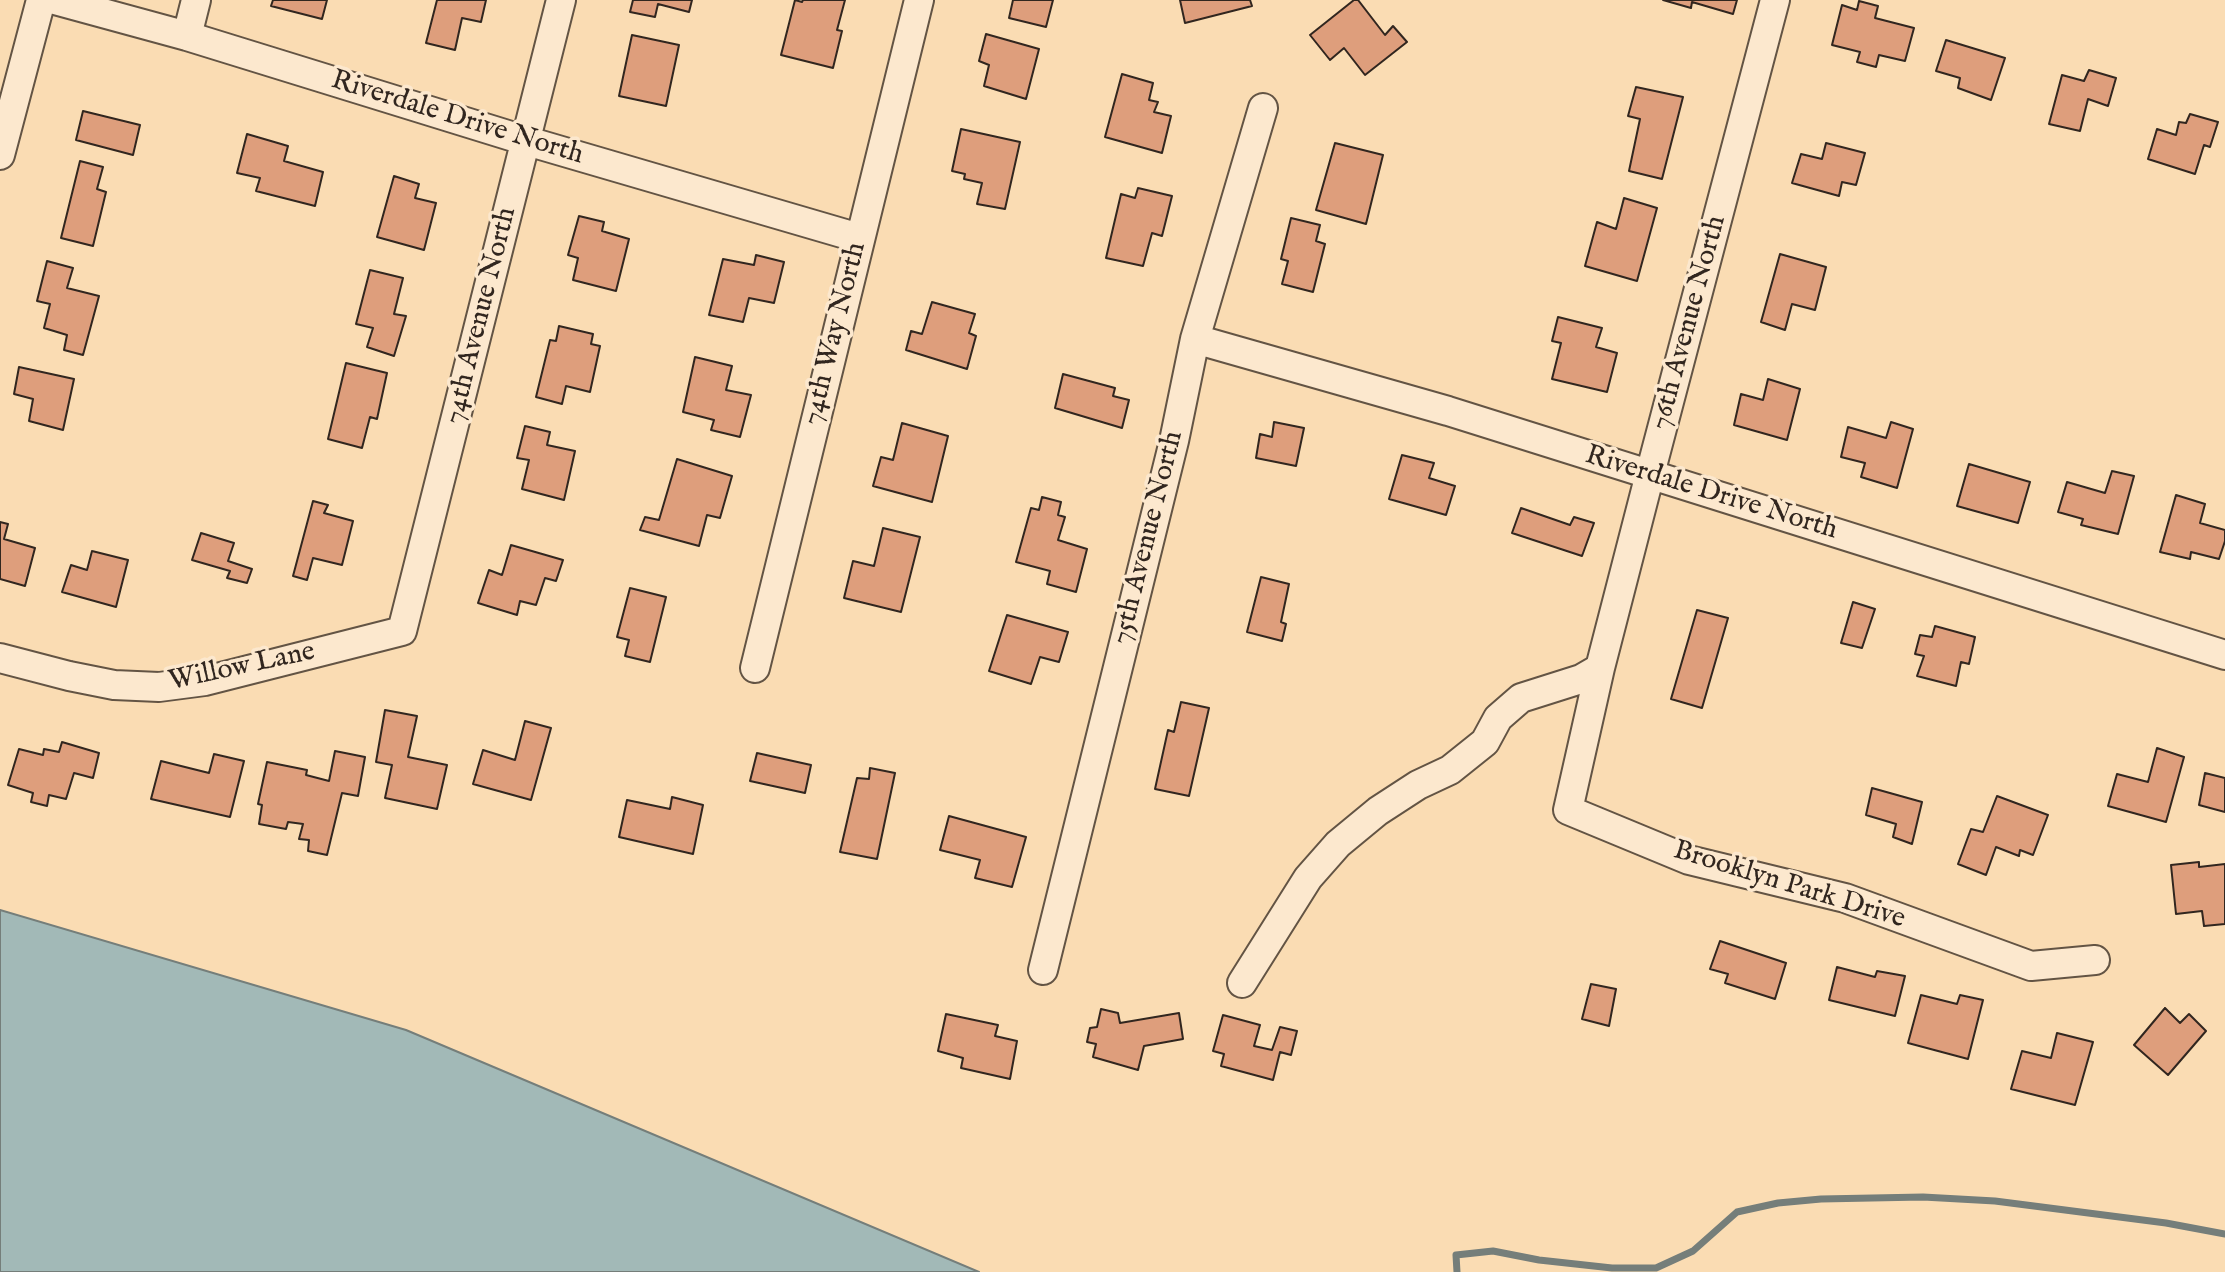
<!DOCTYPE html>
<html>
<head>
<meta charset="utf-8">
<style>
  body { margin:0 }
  canvas { display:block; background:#fadcb3 }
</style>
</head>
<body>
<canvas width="2225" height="1272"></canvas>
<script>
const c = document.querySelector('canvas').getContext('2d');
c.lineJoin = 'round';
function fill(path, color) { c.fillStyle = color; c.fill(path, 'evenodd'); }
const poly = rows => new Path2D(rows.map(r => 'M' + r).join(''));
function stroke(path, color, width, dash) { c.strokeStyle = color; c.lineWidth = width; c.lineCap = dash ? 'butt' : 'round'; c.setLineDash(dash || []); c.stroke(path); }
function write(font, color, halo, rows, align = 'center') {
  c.font = font + ' "IM FELL English",serif'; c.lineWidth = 7; c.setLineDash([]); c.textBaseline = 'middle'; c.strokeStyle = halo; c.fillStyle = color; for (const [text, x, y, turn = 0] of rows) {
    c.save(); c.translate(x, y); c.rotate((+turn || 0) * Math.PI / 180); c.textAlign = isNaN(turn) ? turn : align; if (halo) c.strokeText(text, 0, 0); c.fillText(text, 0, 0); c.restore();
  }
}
const water = poly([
  [0,910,406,1030,979,1272,0,1272,0,910]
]);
fill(water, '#a2b9b7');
stroke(water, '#757e7a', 2);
stroke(poly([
  [1457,1272,1456,1255,1493,1251,1539,1260,1612,1268,1656,1268,1693,1251,1737,1212,1778,1203,1821,1199,1923,1197,1995,1201,2166,1223,2225,1234]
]), '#757e7a', 7);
const building = poly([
  [273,0,327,0,322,19,271,6,273,0],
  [437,0,486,0,481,22,462,18,455,50,426,43,437,0],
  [633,0,692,0,689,12,658,4,655,17,630,12,633,0],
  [795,0,802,2,803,0,845,0,837,30,842,31,833,68,781,55,795,0],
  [1013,0,1053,0,1046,27,1009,18,1013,0],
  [1180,0,1250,0,1252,6,1185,23,1180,0],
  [1354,0,1358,0,1385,35,1393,26,1407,42,1365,75,1344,48,1330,60,1310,35,1354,0],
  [1663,0,1737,0,1733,14,1692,2,1691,8,1663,0],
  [1859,1,1878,6,1875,18,1914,28,1905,61,1879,55,1876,67,1857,62,1860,52,1832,45,1842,5,1857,10,1859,1],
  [986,34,1039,49,1026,99,984,86,989,65,979,61,986,34],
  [632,35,679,45,666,106,619,96,632,35],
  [1946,40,2005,58,1991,100,1958,88,1960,78,1936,71,1946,40],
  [2089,70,2116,78,2108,106,2088,99,2080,131,2049,124,2062,75,2084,81,2089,70],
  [1122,74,1153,83,1149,100,1158,102,1154,112,1171,116,1162,153,1105,137,1122,74],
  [1636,87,1683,97,1662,179,1629,171,1640,119,1628,116,1636,87],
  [83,111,140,125,133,155,76,140,83,111],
  [2190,114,2218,122,2210,147,2204,145,2195,174,2148,159,2157,129,2176,135,2179,122,2186,123,2190,114],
  [961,129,1020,142,1005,209,977,204,982,183,964,179,965,174,952,171,961,129],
  [247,134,288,146,284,161,323,172,315,206,256,191,260,178,237,173,247,134],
  [1335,143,1383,155,1366,224,1316,210,1335,143],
  [1826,143,1865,153,1856,185,1842,182,1839,196,1792,183,1801,154,1822,159,1826,143],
  [80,161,103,167,97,189,106,192,93,246,61,238,80,161],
  [394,176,419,184,415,198,436,203,424,250,377,237,394,176],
  [1138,188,1172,196,1162,236,1152,233,1143,266,1106,258,1121,194,1135,198,1138,188],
  [1624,198,1657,208,1637,281,1585,266,1597,222,1616,229,1624,198],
  [579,216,604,222,602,231,629,239,616,291,573,280,578,258,568,255,579,216],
  [1291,218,1320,225,1316,241,1325,244,1313,292,1282,284,1288,261,1281,259,1291,218],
  [1780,254,1826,267,1815,310,1792,304,1785,330,1761,322,1780,254],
  [756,255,784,262,774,303,749,298,743,322,709,315,723,259,754,265,756,255],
  [47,261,73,268,67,288,99,296,83,355,64,350,67,335,44,328,50,304,37,301,47,261],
  [370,270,403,278,394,314,406,316,394,356,367,347,373,328,356,324,370,270],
  [932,302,975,314,969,333,976,336,967,369,906,350,911,331,922,334,932,302],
  [1558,317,1602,328,1596,347,1617,353,1607,392,1552,379,1561,343,1552,341,1558,317],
  [559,326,593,334,591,344,600,346,590,392,566,386,562,404,536,397,550,340,556,341,559,326],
  [695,357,732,366,726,390,751,395,740,437,711,430,714,420,683,412,695,357],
  [346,363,387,373,377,419,370,417,362,448,328,439,346,363],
  [19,367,74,379,63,430,29,421,33,399,14,394,19,367],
  [1063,374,1115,388,1113,396,1129,400,1122,428,1055,408,1063,374],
  [1768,379,1800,389,1787,440,1734,425,1741,394,1763,400,1768,379],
  [1274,422,1304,428,1296,466,1256,458,1260,434,1272,437,1274,422],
  [1891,422,1913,429,1897,488,1861,477,1865,463,1841,457,1848,427,1886,438,1891,422],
  [902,423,948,436,932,502,873,486,881,457,893,460,902,423],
  [525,426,550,432,547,445,575,451,564,500,522,489,529,460,517,458,525,426],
  [1402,455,1434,463,1429,478,1455,486,1446,515,1389,499,1402,455],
  [677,459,732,476,720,518,707,515,699,546,640,530,645,517,659,520,677,459],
  [1969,464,2030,482,2018,523,1957,506,1969,464],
  [2112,471,2134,476,2118,534,2081,525,2083,519,2058,512,2067,482,2105,493,2112,471],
  [2176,495,2205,504,2200,523,2225,530,2225,541,2219,559,2191,552,2190,559,2160,552,2176,495],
  [1042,497,1061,502,1058,515,1065,517,1058,540,1087,549,1076,592,1047,584,1050,571,1016,562,1031,508,1039,510,1042,497],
  [313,501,328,505,324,513,353,521,342,565,313,558,307,580,293,576,313,501],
  [1521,508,1570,525,1574,517,1594,523,1582,556,1512,533,1521,508],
  [0,522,8,524,4,539,35,548,25,586,0,579,0,522],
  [883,528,920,537,901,612,844,598,853,561,874,566,883,528],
  [201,533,234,543,228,561,252,569,247,583,227,578,230,571,192,560,201,533],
  [511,545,563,560,556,581,545,578,536,605,520,601,517,615,478,603,489,570,502,575,511,545],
  [92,551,128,560,116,607,62,592,71,565,87,570,92,551],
  [1261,577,1289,584,1281,622,1286,624,1282,641,1247,632,1261,577],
  [630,588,666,597,650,662,625,656,629,640,617,637,630,588],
  [1853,602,1875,609,1862,648,1841,643,1853,602],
  [1697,610,1728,618,1702,708,1671,699,1697,610],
  [1007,615,1068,632,1059,662,1040,657,1031,684,989,671,1007,615],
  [1935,626,1975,637,1969,664,1961,662,1956,686,1917,676,1924,656,1915,654,1920,635,1932,637,1935,626],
  [1181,702,1209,708,1189,796,1155,789,1168,730,1174,732,1181,702],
  [385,710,417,716,408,757,447,765,437,809,385,798,392,765,376,762,385,710],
  [525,721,551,728,531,800,473,784,483,750,515,760,525,721],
  [62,742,99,753,93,778,74,773,66,799,49,795,47,806,31,802,33,793,8,785,19,749,43,755,44,749,59,752,62,742],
  [2157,748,2184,757,2166,822,2108,806,2117,774,2148,782,2157,748],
  [335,751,365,757,358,796,342,793,327,855,308,851,309,840,299,839,303,824,288,822,286,829,259,824,262,805,258,804,267,762,307,770,306,775,329,781,335,751],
  [757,753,811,765,805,793,750,781,757,753],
  [214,754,244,761,230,817,151,799,161,761,209,773,214,754],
  [870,768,895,773,877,859,840,852,857,778,869,779,870,768],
  [2205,773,2225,778,2225,812,2199,805,2205,773],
  [1872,788,1922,802,1912,844,1893,837,1896,824,1866,815,1872,788],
  [1997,796,2048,815,2033,855,2020,850,2019,856,1996,847,1986,875,1958,864,1971,829,1983,832,1997,796],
  [672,797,703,805,693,854,619,837,627,800,670,809,672,797],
  [949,816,1026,837,1012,887,975,878,980,860,940,850,949,816],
  [2199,862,2199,867,2225,864,2225,924,2204,926,2202,911,2176,914,2171,865,2199,862],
  [1720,941,1786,963,1775,999,1725,983,1728,974,1710,969,1720,941],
  [1837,967,1875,977,1877,971,1905,976,1895,1016,1829,1000,1837,967],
  [1591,984,1616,989,1609,1026,1582,1019,1591,984],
  [1921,995,1957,1004,1960,995,1983,1000,1968,1059,1908,1043,1921,995],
  [2165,1008,2180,1023,2189,1014,2206,1031,2168,1075,2134,1045,2165,1008],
  [1101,1009,1118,1013,1120,1023,1179,1013,1183,1039,1144,1046,1138,1070,1093,1057,1096,1044,1087,1042,1090,1028,1097,1027,1101,1009],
  [946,1014,998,1025,995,1036,1017,1041,1010,1079,961,1068,963,1058,938,1051,946,1014],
  [1223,1015,1260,1025,1254,1046,1272,1050,1280,1027,1297,1031,1291,1055,1280,1052,1273,1080,1221,1066,1224,1054,1213,1051,1223,1015],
  [2057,1033,2093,1042,2075,1105,2011,1089,2022,1051,2051,1058,2057,1033]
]);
fill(building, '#de9e7c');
stroke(building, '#31261f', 2);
const minor = poly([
  [55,0,187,36,527,141,859,238],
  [1775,0,1650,474,1600,668,1568,810,1689,860,1845,898,2031,966,2095,960],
  [187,36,196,0],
  [0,155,41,0],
  [1195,339,1448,411,2225,655],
  [0,658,69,676,114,685,159,687,205,681,402,631,561,0],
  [755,668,919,0],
  [1043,970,1174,441,1195,339,1263,108],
  [1242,983,1308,878,1338,844,1378,811,1418,785,1450,770,1485,742,1498,718,1521,698,1581,679,1600,668]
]);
stroke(minor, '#635444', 32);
stroke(minor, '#fce8ce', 28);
write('28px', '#31261f', '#fce8ce', [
  ["Riverdale Drive North",457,119,17],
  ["74th Avenue North",482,316,-76],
  ["76th Avenue North",1690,323,-75],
  ["74th Way North",836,334,-76],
  ["Riverdale Drive North",1711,494,17],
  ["75th Avenue North",1149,538,-76],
  ["Willow Lane",242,668,-12],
  ["Brooklyn Park Drive",1789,886,17]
]);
</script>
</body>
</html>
